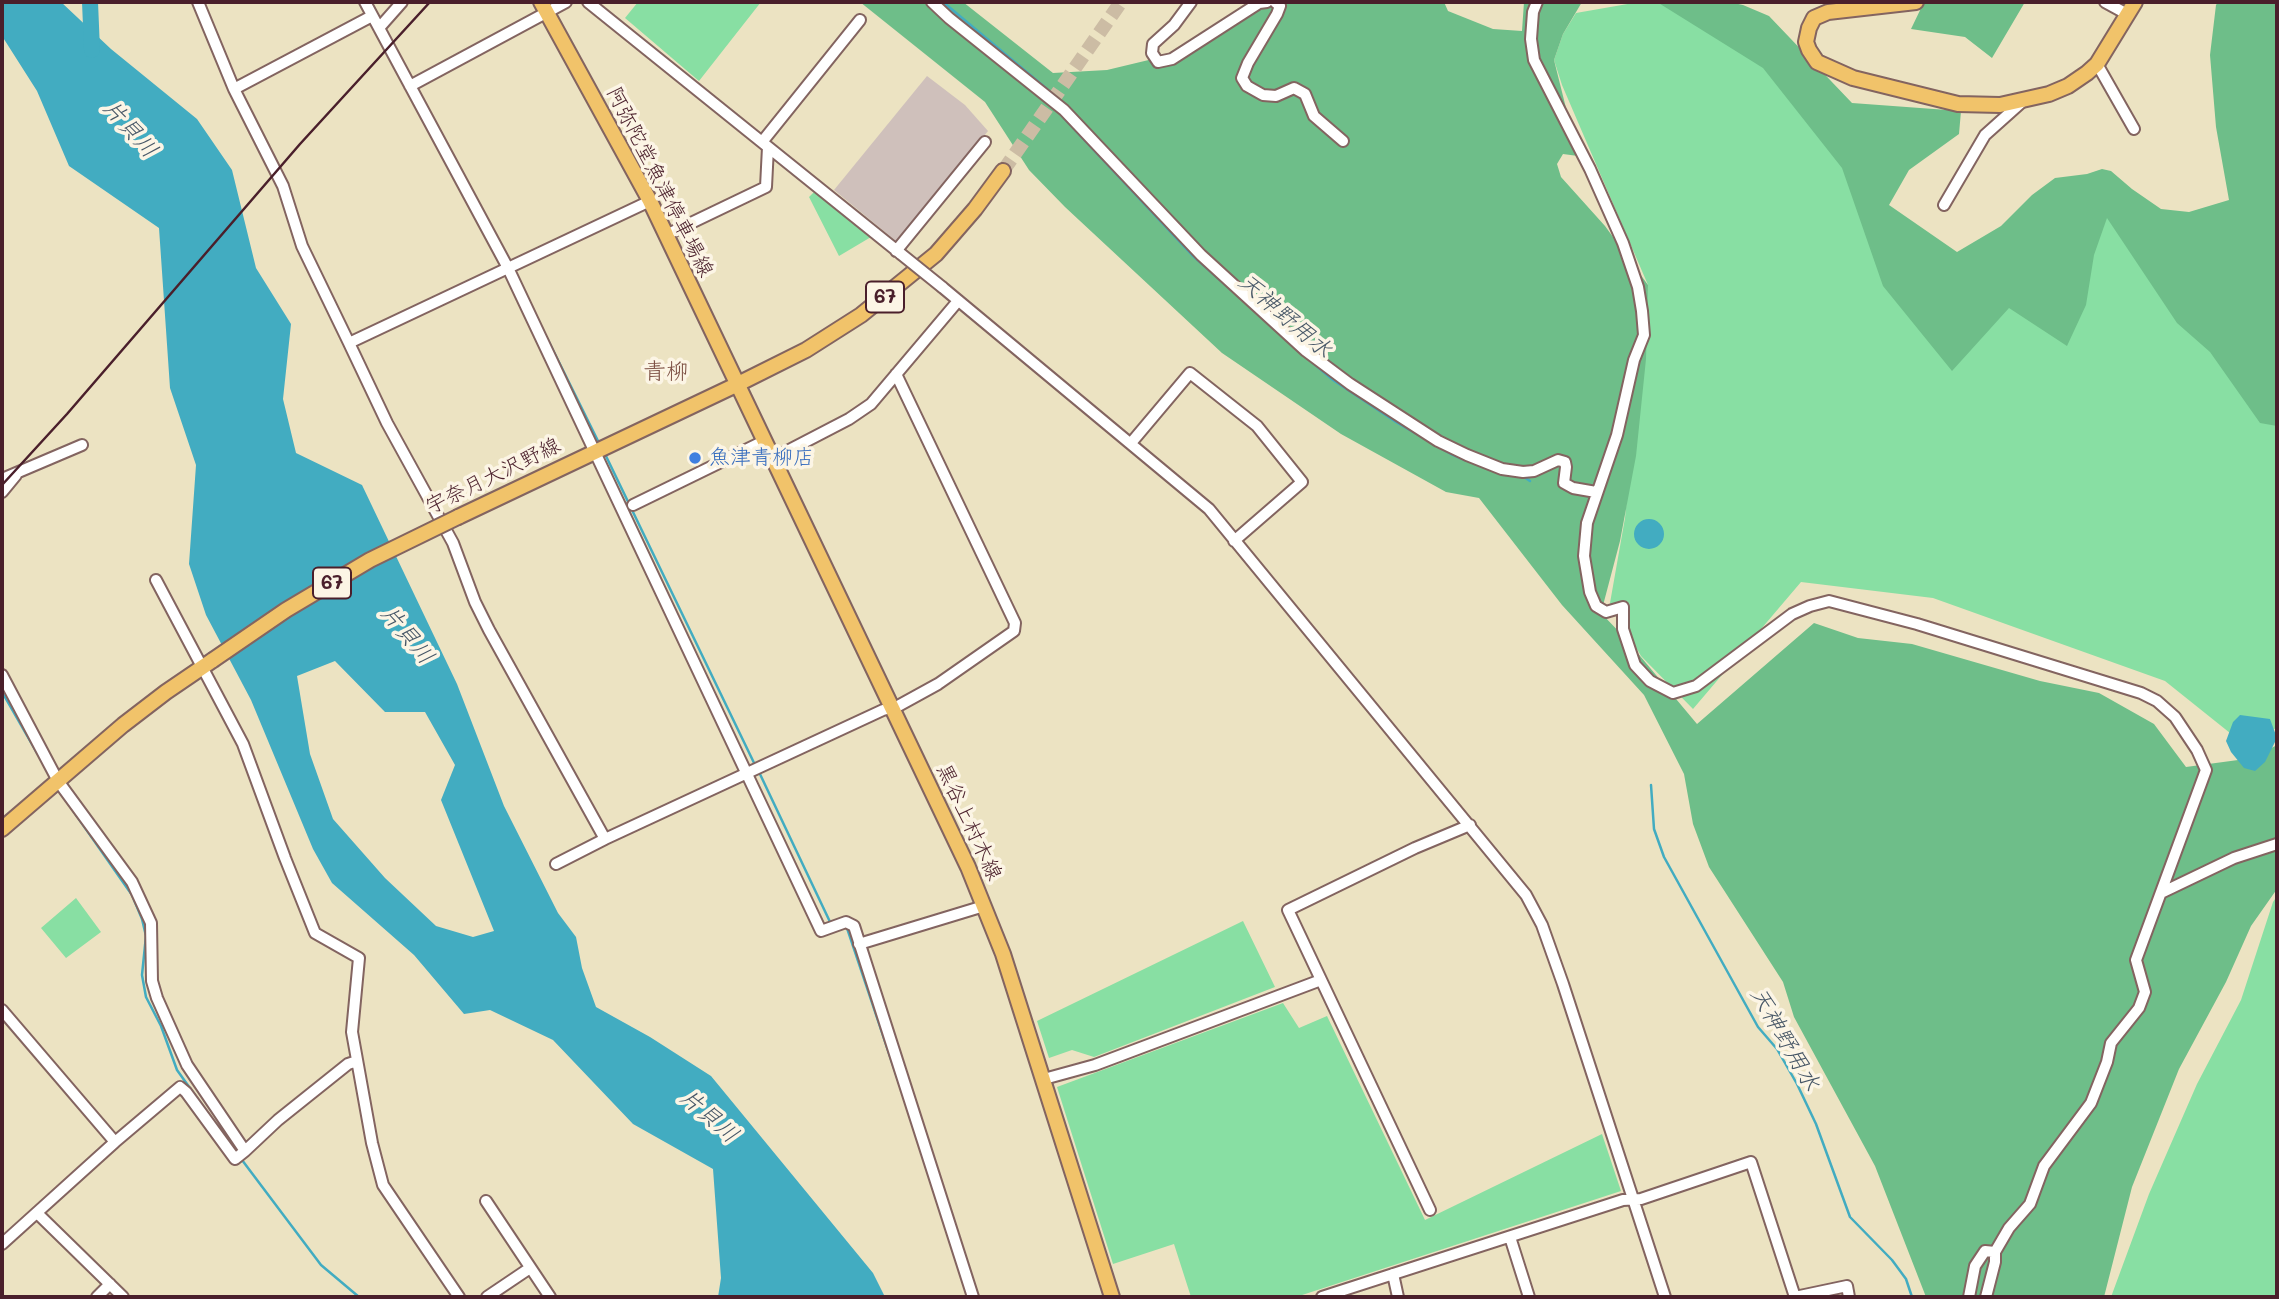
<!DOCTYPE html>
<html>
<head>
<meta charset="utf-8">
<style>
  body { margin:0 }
  #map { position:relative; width:2279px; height:1299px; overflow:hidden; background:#ece3c2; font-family:Mali,sans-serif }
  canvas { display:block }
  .frame { position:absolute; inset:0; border:4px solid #4a1f2b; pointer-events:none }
</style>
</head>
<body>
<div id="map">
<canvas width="2279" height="1299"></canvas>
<div class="frame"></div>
</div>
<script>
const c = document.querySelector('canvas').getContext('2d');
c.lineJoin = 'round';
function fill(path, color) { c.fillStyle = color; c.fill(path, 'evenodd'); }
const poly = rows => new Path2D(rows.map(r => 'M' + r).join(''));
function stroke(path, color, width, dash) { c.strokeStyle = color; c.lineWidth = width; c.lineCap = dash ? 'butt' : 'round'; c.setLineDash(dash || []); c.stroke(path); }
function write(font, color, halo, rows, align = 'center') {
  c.font = font + ' Mali,"Klee One",sans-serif'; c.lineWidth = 7; c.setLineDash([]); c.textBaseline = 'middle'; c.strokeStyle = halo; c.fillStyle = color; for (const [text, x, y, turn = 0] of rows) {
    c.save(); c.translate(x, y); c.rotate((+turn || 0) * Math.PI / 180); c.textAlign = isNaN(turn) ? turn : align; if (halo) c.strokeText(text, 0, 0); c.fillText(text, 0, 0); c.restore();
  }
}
fill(poly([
  [927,76,965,105,988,131,897,242,834,190]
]), '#cfc0bb');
fill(poly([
  [638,2,761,2,699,81,625,18],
  [1639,2,1658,2,1791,74,1956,342,2103,195,2277,398,2277,728,2240,741,2165,681,1933,598,1801,582,1693,709,1641,656,1610,603,1625,518,1648,285,1562,85,1554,60,1563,34,1576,13],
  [815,191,871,237,839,256,809,197],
  [2277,896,2277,1297,2111,1297,2149,1194,2197,1084,2241,1000,2273,902],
  [76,898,101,932,66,958,41,928],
  [1243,921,1275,987,1094,1057,1072,1050,1049,1058,1037,1021],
  [1283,1003,1299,1028,1327,1016,1425,1220,1602,1134,1621,1191,1296,1297,1191,1297,1174,1244,1113,1264,1057,1087]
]), '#88dfa3');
fill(poly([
  [860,2,963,2,1053,73,1107,70,1182,52,1247,18,1264,2,1444,2,1448,11,1493,29,1522,31,1524,2,1582,2,1563,34,1554,60,1578,156,1563,154,1557,164,1561,177,1605,226,1648,285,1646,359,1636,456,1620,541,1601,613,1625,638,1697,724,1814,623,1858,638,1912,644,2040,681,2099,693,2154,724,2186,767,2253,758,2277,745,2277,889,2251,926,2226,982,2179,1069,2132,1187,2104,1297,1926,1297,1875,1166,1794,1017,1783,982,1709,867,1693,824,1684,774,1644,695,1562,605,1479,498,1446,492,1341,434,1222,353,1065,207,1029,170,985,102],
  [1657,2,1729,2,1743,5,1769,16,1852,103,1961,111,1959,134,1909,170,1889,205,1957,252,2001,226,2032,195,2055,178,2087,174,2102,169,2111,171,2132,189,2161,209,2189,212,2229,200,2216,127,2210,55,2216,5,2218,2,2277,2,2277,426,2260,423,2210,352,2177,323,2107,218,2094,255,2086,305,2067,346,2009,308,1952,371,1883,286,1842,168,1763,68],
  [1924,2,2025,2,1992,58,1965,37,1911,29]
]), '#6ebe89');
fill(poly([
  [2,2,61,2,111,49,197,119,232,170,256,268,291,324,283,399,296,453,362,485,457,684,504,806,558,913,576,937,582,968,596,1007,650,1037,711,1076,873,1273,885,1297,718,1297,721,1278,713,1169,633,1124,553,1040,490,1010,464,1014,414,955,332,883,313,849,251,700,206,615,189,564,196,465,170,388,159,228,69,166,37,91,2,36],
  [335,661,385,712,425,712,455,765,441,800,494,931,473,937,436,926,385,878,333,819,310,754,297,676],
  '1634 534a15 15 0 1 1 30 0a15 15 0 1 1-30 0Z',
  [2240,715,2270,719,2277,738,2265,762,2255,771,2244,768,2231,752,2226,741,2233,722]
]), '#42acc1');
stroke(poly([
  [371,2,380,19],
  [943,2,1047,89],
  [1062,116,1192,255,1265,320],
  [547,338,600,445],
  [1306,357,1333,380,1396,422,1451,454,1465,460],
  [605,454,756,767],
  [1521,475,1530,481],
  [2,692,37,753],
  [759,772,831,924],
  [1651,785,1654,829,1664,857,1758,1027,1777,1049,1797,1084,1816,1124,1850,1217,1892,1260,1906,1279,1912,1297],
  [74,812,132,895,142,919,146,936,142,975,146,997,161,1026,177,1070,202,1105],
  [847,928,905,1101],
  [242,1160,321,1265,359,1297]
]), '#42acc1', 2.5);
stroke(poly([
  [90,2,92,50]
]), '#42acc1', 16);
stroke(poly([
  [1003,171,1121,2]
]), '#ccbca4', 14, [14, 7]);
const minor = poly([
  [198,2,234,89,372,16],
  [365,2,508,268,821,931,846,922,854,926,973,1297],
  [588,2,901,254],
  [932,2,949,18,1064,110,1201,255,1306,351,1350,384,1438,441,1467,455,1502,469,1523,472,1534,471,1558,460,1565,462,1566,467,1564,483,1573,488,1596,492],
  [1191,2,1174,25,1153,44,1152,53,1158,62,1172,59,1259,3,1267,2],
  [1275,2,1280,6,1277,14,1248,63,1242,78,1247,86,1263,95,1276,96,1294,88,1305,94,1314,116,1343,141],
  [1537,2,1533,12,1531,39,1534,60,1590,169,1623,243,1638,287,1642,311,1644,335,1634,360,1617,435,1587,523,1584,556,1590,592,1596,606,1606,612,1623,607,1623,629,1635,665,1650,681,1673,693,1696,686,1792,614,1810,606,1829,601,1917,624,2141,693,2157,701,2175,717,2197,750,2206,770,2136,960,2145,992,2139,1008,2111,1043,2107,1062,2091,1103,2044,1166,2030,1204,2009,1228,1995,1252],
  [2105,2,2127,14],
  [379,28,402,2],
  [2097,64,2134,129],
  [410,86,566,2],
  [234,89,283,186,302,246,349,343,650,201],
  [762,142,860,20],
  [1944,205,1985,135,2023,101],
  [666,235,766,187,768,147],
  [896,251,985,142],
  [942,287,1209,509,1526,895,1542,925,1563,984,1665,1297],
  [349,343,387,423,453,543,475,602,489,630,605,839,883,710,898,706,938,684,1014,631,1015,623,896,374],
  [1131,443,1190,373,1257,426,1302,482,1234,541],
  [772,459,849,419,871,404,958,301],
  [2,479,82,445],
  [2,492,16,475],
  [633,505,764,441],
  [156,580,243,744,285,858,315,933,359,958,352,1032,372,1143,383,1185,459,1297],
  [2,675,58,781,132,882,151,923,152,981,157,998,187,1065,245,1151,278,1120,348,1064,357,1061],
  [556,864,605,839],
  [2161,893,2234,858,2277,844],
  [859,944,984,906],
  [2,1010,115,1142],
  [1044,1079,1095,1065,1321,980],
  [486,1201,550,1297],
  [1430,1210,1288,910,1415,848,1470,825],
  [37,1213,123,1297],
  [1510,1237,1529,1297],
  [2,1244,115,1142,180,1087,186,1092,235,1159,245,1151],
  [1393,1274,1398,1297],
  [97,1297,110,1284],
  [487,1297,530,1268],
  [1322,1297,1623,1200,1641,1199,1751,1162,1795,1297],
  [1795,1297,1847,1286,1849,1297],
  [1969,1297,1975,1266,1985,1251,1995,1252,1995,1262,1986,1297]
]);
const major = poly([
  [541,2,650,201,968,867,1003,954,1112,1297],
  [1916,2,1828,12,1814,18,1809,28,1806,42,1809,50,1817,62,1853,78,1958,104,2000,105,2049,94,2068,86,2087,73,2097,64,2135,2],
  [458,517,736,385,806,350,861,315,936,254,975,209,1003,171],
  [2,829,123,725,166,692,213,660]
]);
stroke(minor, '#836460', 14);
stroke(major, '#836460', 18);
stroke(minor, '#fff', 10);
stroke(major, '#f1c36a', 14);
stroke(poly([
  [2,485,67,414,300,144,430,2]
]), '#4a1f2b', 2.5);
const minorBridge = poly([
  [901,254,942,287]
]);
const majorBridge = poly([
  [213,660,286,610,370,560,458,517]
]);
stroke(minorBridge, '#836460', 14, []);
stroke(majorBridge, '#836460', 18, []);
stroke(minorBridge, '#fff', 10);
stroke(majorBridge, '#f1c36a', 14);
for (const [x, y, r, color] of [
  [695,458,7,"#3f7fe0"]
]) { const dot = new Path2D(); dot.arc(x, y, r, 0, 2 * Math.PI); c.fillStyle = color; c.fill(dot); stroke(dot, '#fcf5e5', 2.5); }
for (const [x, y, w] of [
  [885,297,38],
  [332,583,38]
]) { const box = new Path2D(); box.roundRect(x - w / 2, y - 15.5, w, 31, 5); c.fillStyle = '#fcf5e5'; c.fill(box); stroke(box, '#4a1f2b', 2); }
write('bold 19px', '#4a1f2b', null, [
  ["67",885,297],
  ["67",332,583]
]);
write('21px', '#4a1f2b', '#fcf5e5', [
  ["阿弥陀堂魚津停車場線",660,182,63],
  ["宇奈月大沢野線",493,476,-26],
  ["黒谷上村木線",969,822,65]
]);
write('21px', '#366cbe', '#fcf5e5', [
  ["魚津青柳店",709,458]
], 'left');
write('italic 23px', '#475767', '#fcf5e5', [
  ["片貝川",130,129,48],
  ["天神野用水",1285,316,41],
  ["片貝川",407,635,50],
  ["天神野用水",1785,1039,60],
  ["片貝川",709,1116,41]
]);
write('23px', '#7d5044', '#fcf5e5', [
  ["青柳",666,372]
]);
</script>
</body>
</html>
